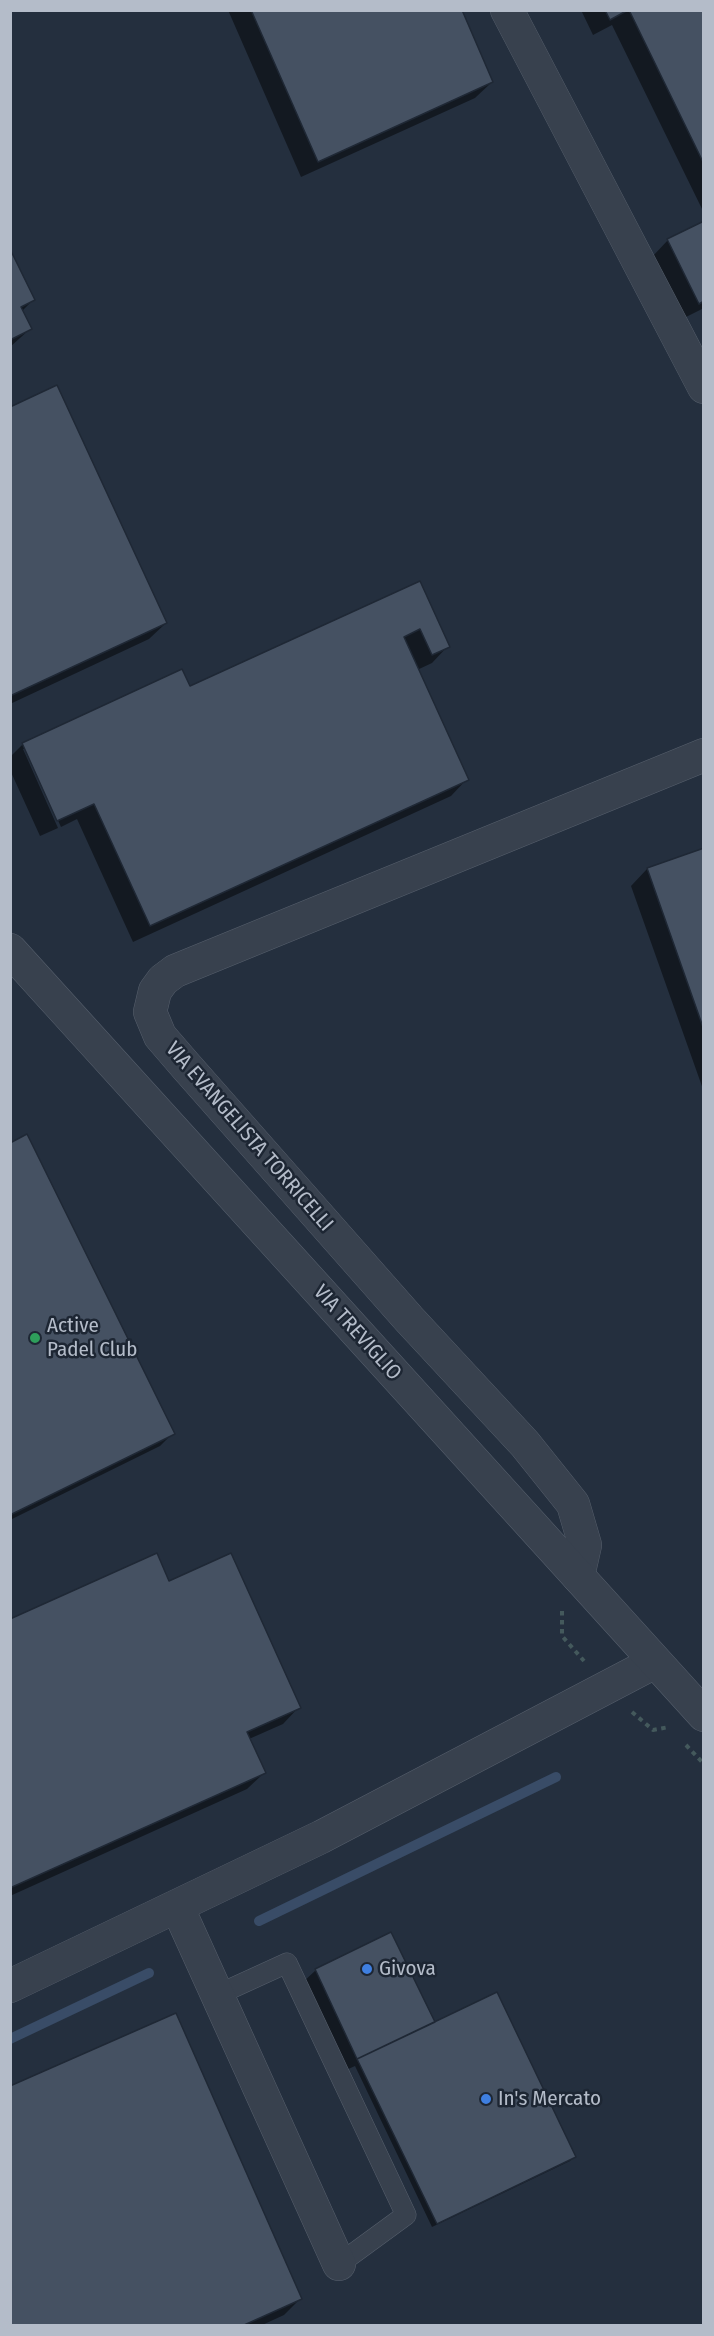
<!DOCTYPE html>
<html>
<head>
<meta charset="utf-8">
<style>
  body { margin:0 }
  #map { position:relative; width:714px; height:2336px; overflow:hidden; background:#242f3e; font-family:"Fira Sans Condensed",sans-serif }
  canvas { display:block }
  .frame { position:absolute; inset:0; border:12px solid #b4bcc9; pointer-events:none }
</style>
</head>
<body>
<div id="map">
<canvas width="714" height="2336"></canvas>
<div class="frame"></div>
</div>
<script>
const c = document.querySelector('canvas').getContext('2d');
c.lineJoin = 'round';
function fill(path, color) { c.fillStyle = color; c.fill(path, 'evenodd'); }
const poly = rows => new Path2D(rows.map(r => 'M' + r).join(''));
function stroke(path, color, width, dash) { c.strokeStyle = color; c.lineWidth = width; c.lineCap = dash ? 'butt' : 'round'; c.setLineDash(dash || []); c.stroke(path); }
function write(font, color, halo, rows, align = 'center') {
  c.font = font + ' "Fira Sans Condensed",sans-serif'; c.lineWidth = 5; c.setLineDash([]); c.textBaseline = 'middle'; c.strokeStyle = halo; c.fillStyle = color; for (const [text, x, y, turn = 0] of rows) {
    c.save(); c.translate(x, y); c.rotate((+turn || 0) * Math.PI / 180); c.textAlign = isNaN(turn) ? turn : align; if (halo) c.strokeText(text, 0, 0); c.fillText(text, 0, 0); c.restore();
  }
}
fill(poly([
  [228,10,460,10,492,82,475,98,301,177],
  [581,10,704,10,704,213,612,25,593,35],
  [704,223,704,308,682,319,652,257,668,240],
  [10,253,33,300,21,312,30,329,10,347],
  [10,408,166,623,149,639,10,704],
  [419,583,448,646,432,663,417,670,467,779,451,796,133,942,77,819,61,827,26,749,23,749,58,828,40,836,10,770,10,757,23,744,189,688],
  [704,850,704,1092,631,886,647,869],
  [10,1144,173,1433,160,1446,10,1520],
  [168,1583,299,1707,283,1724,249,1739,264,1773,247,1789,10,1896,10,1620],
  [316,1970,434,2024,574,2157,570,2161,432,2227,355,2066,344,2071,302,1983],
  [300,2299,284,2315,260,2326,10,2326]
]), '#0007');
stroke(poly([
  [259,1921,556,1777],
  [10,2039,149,1973]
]), '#394c67', 10);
const building = poly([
  [251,10,462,10,493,82,318,162,251,10],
  [605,10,628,10,610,20,605,10],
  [629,10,704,10,704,164,629,10],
  [704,221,704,301,699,304,667,239,704,221],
  [10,249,35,300,21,307,32,329,10,340,10,249],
  [57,385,167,623,10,696,10,407,57,385],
  [420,581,450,647,432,655,420,629,404,637,469,780,150,926,94,804,57,821,22,743,182,669,190,686,420,581],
  [704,848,704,1030,647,868,704,848],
  [27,1134,175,1434,10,1515,10,1143,27,1134],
  [157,1553,169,1581,231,1553,301,1708,247,1732,266,1773,10,1888,10,1619,157,1553],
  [391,1932,435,2022,357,2059,315,1969,391,1932],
  [497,1992,576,2157,437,2224,357,2059,497,1992],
  [176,2013,302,2299,242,2326,10,2326,10,2086,176,2013]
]);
fill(building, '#455162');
stroke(building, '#1f2835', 1.5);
const service = poly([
  [217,1995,287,1963,406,2215,339,2264]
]);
const minor = poly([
  [507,10,704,387],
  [578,1576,585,1545,573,1504,525,1444,409,1319,185,1065,160,1036,150,1012,155,991,163,980,175,971,704,755],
  [177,1906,339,2264],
  [10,1986,321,1837,655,1662]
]);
const tertiary = poly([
  [10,950,704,1715]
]);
stroke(service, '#565f6c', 21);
stroke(minor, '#565f6c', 34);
stroke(tertiary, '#565f6c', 34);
stroke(poly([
  [562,1611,562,1636,584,1661],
  [632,1712,653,1730,669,1727],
  [686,1745,704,1764]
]), '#44595c', 4, [4.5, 4.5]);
stroke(service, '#38414e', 20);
stroke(minor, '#38414e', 33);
stroke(tertiary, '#38414e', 33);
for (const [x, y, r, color] of [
  [35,1338,6,"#2e9e5b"],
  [367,1969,6,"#3f7fe0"],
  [486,2099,6,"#3f7fe0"]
]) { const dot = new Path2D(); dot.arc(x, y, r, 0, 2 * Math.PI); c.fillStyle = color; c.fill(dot); stroke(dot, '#1d2633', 2); }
write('21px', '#b4bcc9', '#1d2633', [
  ["VIA EVANGELISTA TORRICELLI",249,1137,49],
  ["VIA TREVIGLIO",357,1333,48]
]);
write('21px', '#b4bcc9', '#1d2633', [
  ["Active",47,1326],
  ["Padel Club",47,1350],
  ["Givova",379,1969],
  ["In's Mercato",498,2099]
], 'left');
</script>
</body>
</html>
